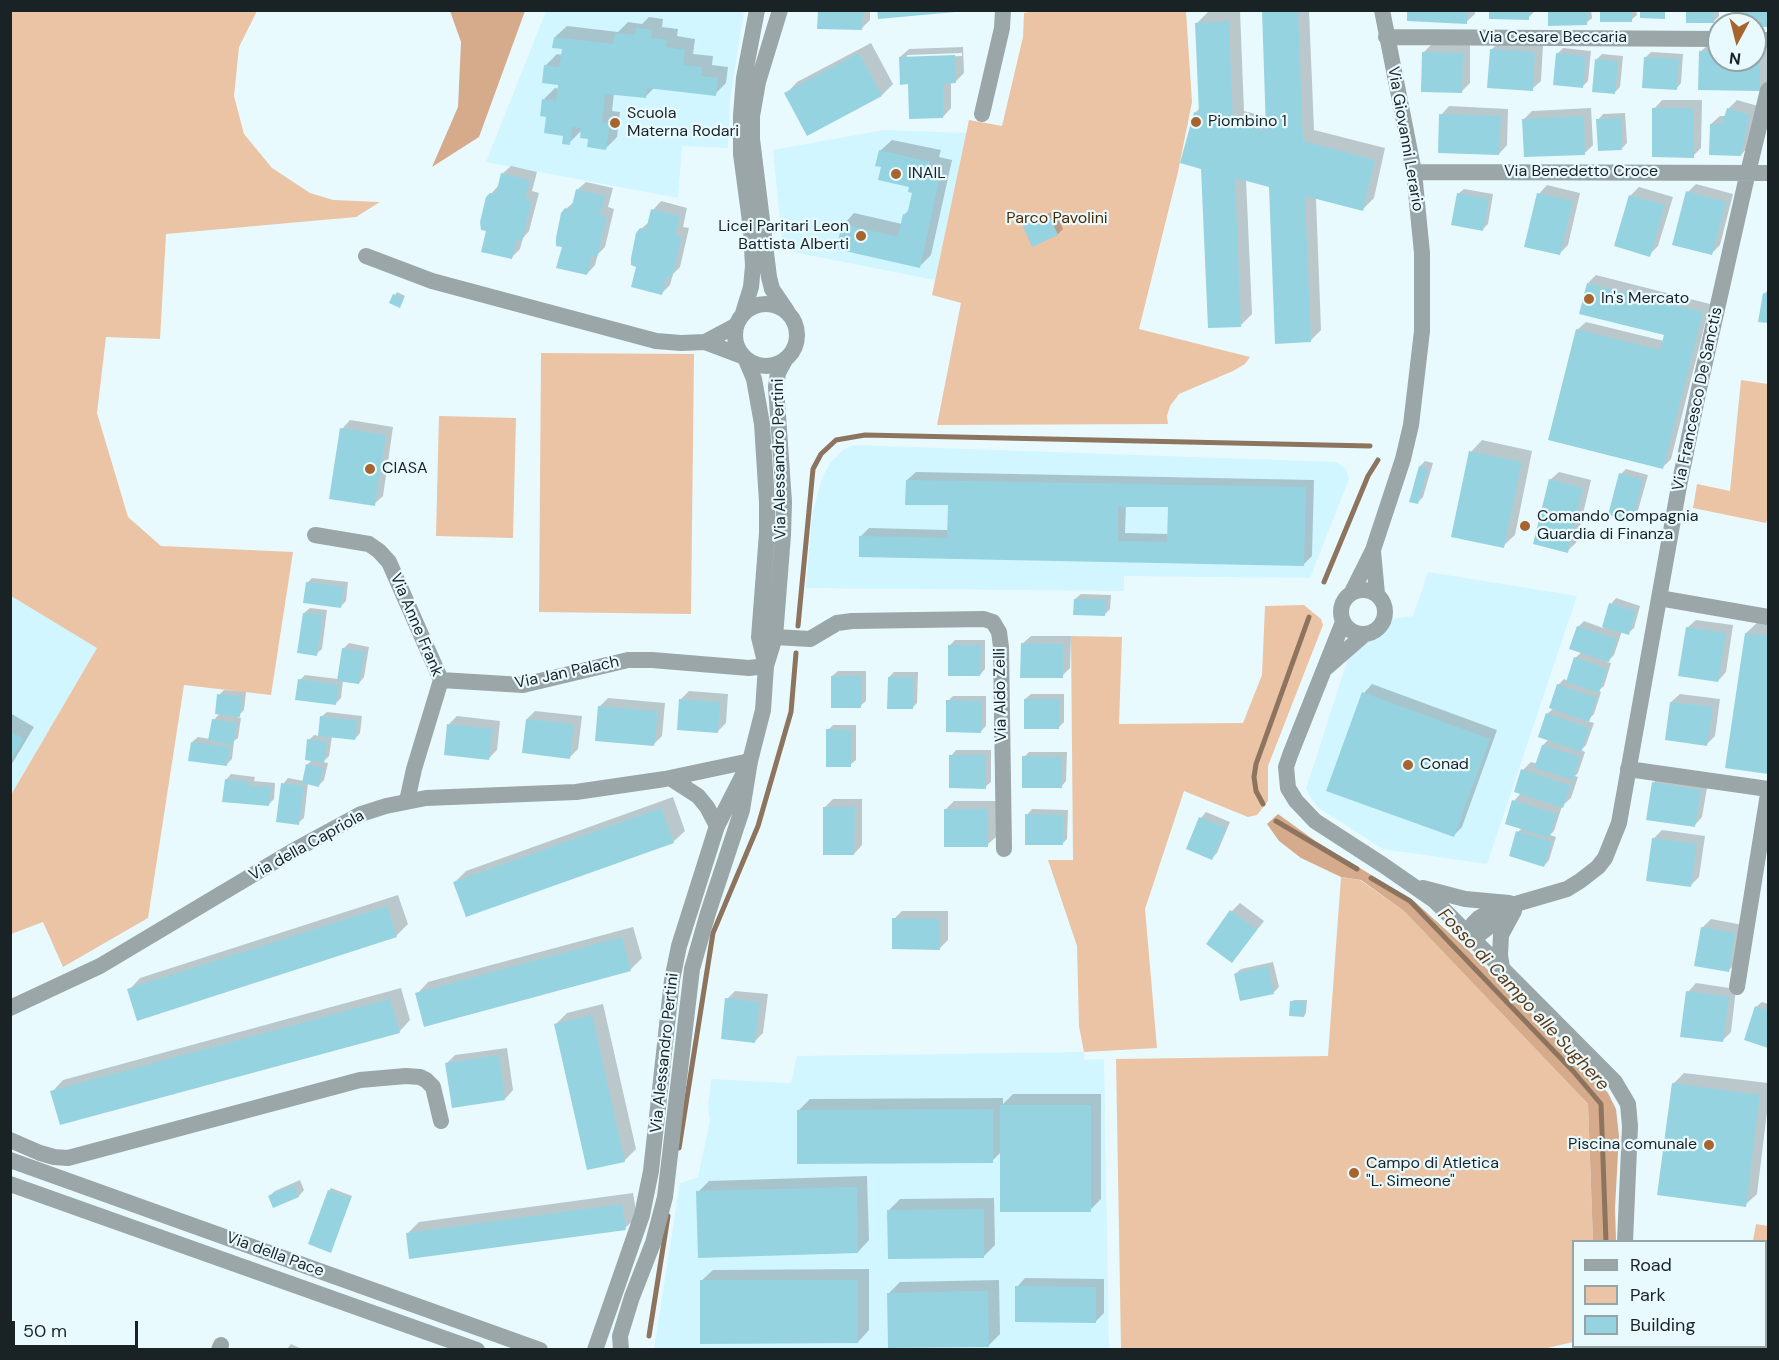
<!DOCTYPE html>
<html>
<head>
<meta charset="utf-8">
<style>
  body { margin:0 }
  #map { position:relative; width:1779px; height:1360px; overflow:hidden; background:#e9fafe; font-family:"DM Sans",sans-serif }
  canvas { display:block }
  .frame { position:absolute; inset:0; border:12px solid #192325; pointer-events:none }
  .legend { position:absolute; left:1572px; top:1240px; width:195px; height:108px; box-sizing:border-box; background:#e9fafe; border:2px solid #96a4a7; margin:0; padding:8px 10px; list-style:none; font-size:18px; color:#192325 }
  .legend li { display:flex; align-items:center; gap:12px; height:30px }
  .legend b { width:30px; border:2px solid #96a4a7 }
  .north { position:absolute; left:1707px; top:12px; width:60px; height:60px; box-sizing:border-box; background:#e9fafe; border:2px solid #96a4a7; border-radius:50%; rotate:187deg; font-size:16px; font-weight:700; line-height:24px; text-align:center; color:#192325 }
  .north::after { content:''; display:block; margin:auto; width:21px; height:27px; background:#a6652f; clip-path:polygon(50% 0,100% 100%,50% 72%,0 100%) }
  .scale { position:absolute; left:12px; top:1321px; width:126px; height:27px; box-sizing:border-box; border:3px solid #192325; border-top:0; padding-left:8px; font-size:18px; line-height:21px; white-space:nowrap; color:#192325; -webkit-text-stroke:4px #e9fafe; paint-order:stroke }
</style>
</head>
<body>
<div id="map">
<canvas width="1779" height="1360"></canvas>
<div class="frame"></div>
<ul class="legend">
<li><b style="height:8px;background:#9aa6a8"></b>Road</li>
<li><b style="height:16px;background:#ebc3a5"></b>Park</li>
<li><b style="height:16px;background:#95d3e1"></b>Building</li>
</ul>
<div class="north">N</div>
<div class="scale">50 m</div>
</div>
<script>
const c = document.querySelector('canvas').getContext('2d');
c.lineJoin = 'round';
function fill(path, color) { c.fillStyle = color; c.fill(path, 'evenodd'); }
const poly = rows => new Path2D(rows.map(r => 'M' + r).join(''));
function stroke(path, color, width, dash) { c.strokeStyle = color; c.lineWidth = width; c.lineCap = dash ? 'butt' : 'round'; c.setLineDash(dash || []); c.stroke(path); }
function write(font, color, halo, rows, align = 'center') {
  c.font = font + ' "DM Sans",sans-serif'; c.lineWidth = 4.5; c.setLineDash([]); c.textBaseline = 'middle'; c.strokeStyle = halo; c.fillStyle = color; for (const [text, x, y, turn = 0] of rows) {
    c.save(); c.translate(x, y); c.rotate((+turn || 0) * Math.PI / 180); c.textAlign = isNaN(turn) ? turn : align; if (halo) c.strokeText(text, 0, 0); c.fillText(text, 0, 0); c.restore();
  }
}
fill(poly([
  [546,11,744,11,730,100,728,148,682,146,678,198,486,162],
  [884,130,967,133,935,280,783,250,773,150],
  [854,445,1336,462,1346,469,1349,479,1310,578,1124,576,1124,591,806,588,812,515,821,481,830,463,843,450],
  [1428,572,1577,596,1487,864,1383,849,1316,806,1306,789,1350,652,1372,638,1392,619,1413,616],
  [11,596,97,648,11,795],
  [1084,1052,1084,1060,1104,1059,1109,1349,654,1349,680,1183,698,1177,710,1120,708,1108,711,1079,791,1083,797,1056]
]), '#d1f6ff');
fill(poly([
  [11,10,257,11,239,47,234,96,244,134,272,168,310,193,333,200,380,202,356,217,166,234,160,339,106,337,97,413,128,517,161,546,293,552,271,695,184,685,148,918,63,967,43,922,11,934,11,795,97,648,11,596],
  [1039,10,1186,11,1192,102,1178,172,1139,329,1250,357,1245,364,1233,371,1179,394,1170,406,1167,416,1168,424,937,425,961,303,932,295,969,120,1002,126,1023,37,1024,13],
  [541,353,694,354,691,614,539,612],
  [1741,380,1768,384,1768,515,1766,523,1693,508,1697,484,1730,491],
  [439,416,516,418,513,538,436,536],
  [1304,605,1321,619,1323,625,1268,766,1268,801,1257,815,1248,817,1184,791,1145,909,1157,1048,1084,1052,1079,1026,1077,946,1048,860,1073,860,1071,636,1122,637,1119,724,1243,723,1262,675,1265,606],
  [1341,877,1360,880,1404,911,1588,1104,1593,1241,1574,1242,1573,1342,1539,1350,1121,1349,1116,1059,1328,1056],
  [1756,1224,1768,1226,1768,1244,1766,1243,1766,1242,1753,1241]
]), '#ebc3a5');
fill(poly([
  [450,11,525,11,479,137,432,167,458,107,461,42],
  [1278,814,1314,840,1414,901,1467,949,1583,1065,1608,1093,1616,1109,1619,1136,1615,1208,1616,1241,1593,1241,1588,1104,1404,911,1361,880,1341,877,1301,858,1279,841,1267,824]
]), '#d6ab8b');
fill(poly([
  [819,10,870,10,870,20,862,28],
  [1263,10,1309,10,1314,130,1385,148,1374,198,1362,210,1316,198,1321,330,1310,341,1270,186,1246,179,1252,314,1241,325,1203,168,1195,113,1200,108,1197,23,1208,12,1240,11,1244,111,1267,117],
  [1409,10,1475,10,1475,14,1466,22],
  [1491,10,1536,10,1528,18],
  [1550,10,1591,10,1592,18,1586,23],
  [1602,10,1636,10,1637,15,1631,20],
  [1688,10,1719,10,1719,16,1714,21],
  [1732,10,1768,10,1768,24,1767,26,1755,26,1755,24,1732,24],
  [649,17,663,19,662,27,678,29,677,36,695,39,693,54,713,56,712,65,728,67,726,83,715,94,655,87,645,97,614,93,612,111,620,112,617,137,606,148,589,138,582,130,569,143,565,134,548,116,543,100,555,88,559,89,560,83,545,66,557,54,562,55,563,48,555,37,567,26,618,32,628,22,642,24],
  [1500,41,1543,44,1541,81,1532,89,1491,50],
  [871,43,893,84,882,95,786,94,797,82],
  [1432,44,1470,45,1470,83,1461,92,1424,52],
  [1709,44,1719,44,1719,60,1755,60,1755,44,1768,45,1768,81,1759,90,1700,52],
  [963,47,964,73,955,82,951,82,951,108,943,117,910,83,900,57,909,49],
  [962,53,962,56,907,58,907,55],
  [1563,48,1591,51,1588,81,1583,86,1557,54],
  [1651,52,1683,54,1681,83,1676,89,1645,58],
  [1602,54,1623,56,1620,87,1615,92,1597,59],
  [1662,100,1702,100,1701,148,1693,156,1654,109],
  [1737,100,1758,106,1749,146,1741,155,1711,124,1720,116,1726,116,1728,109],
  [1449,106,1508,109,1507,145,1499,154,1441,115],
  [1591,108,1593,145,1585,153,1524,119,1532,111],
  [1625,113,1627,143,1622,148,1598,120,1603,114],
  [892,140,941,150,939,157,952,160,931,255,920,266,843,225,854,213,902,224,904,215,909,210,913,192,911,185,883,166,880,151],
  [511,166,537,172,532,191,539,193,529,231,523,238,520,249,511,258,488,230,491,194,499,185,502,174],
  [586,182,613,188,608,207,614,209,605,247,598,254,595,265,587,274,566,209,575,201,577,190],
  [1696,184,1733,194,1720,245,1711,254,1688,192],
  [1547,185,1580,193,1568,245,1559,254,1539,194],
  [1639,187,1673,197,1658,246,1649,255,1616,245,1631,195],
  [1464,189,1493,194,1488,224,1483,229,1458,194],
  [661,201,687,208,683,227,689,228,680,267,673,274,670,285,662,293,638,266,641,229,650,221,653,210],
  [1055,211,1063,229,1058,234,1025,227,1030,221],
  [1596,275,1710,304,1671,459,1663,467,1577,330,1586,322,1664,341,1666,334,1588,283],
  [1768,290,1768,322,1760,320,1764,294],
  [397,292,405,296,400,306,395,295],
  [350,420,393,427,383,496,374,504,342,429],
  [1482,440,1532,451,1515,535,1503,546,1471,452],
  [1425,461,1433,463,1423,497,1417,503,1420,466],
  [1626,469,1648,475,1637,514,1632,520,1621,474],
  [916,472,1314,480,1312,556,1304,564,860,537,869,528,949,530,949,504,907,480],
  [1126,505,1169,506,1169,534,1125,533],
  [1559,472,1591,480,1576,543,1567,551,1550,480],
  [312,578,348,582,346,601,340,607,307,583],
  [1081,594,1111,595,1110,609,1105,614,1075,599],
  [1616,598,1640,606,1634,628,1628,633,1622,631,1614,655,1607,662,1611,663,1604,686,1598,691,1601,692,1594,714,1587,721,1594,723,1586,745,1581,750,1585,752,1578,773,1575,776,1578,777,1571,798,1562,806,1554,831,1550,835,1556,837,1549,860,1544,866,1518,832,1522,828,1514,801,1521,793,1523,770,1531,762,1538,764,1543,745,1549,739,1547,714,1554,708,1558,685,1564,679,1568,681,1575,658,1582,652,1578,627,1584,621,1603,628,1611,604],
  [310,608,327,610,322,649,316,654,304,613],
  [1696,620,1733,625,1726,672,1718,681,1687,628],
  [1758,622,1768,624,1767,773,1746,633],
  [1031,636,1071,636,1070,668,1062,676,1022,644],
  [955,640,985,640,985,669,980,675,950,645],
  [349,643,369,647,364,677,359,683,343,680,341,698,335,704,300,680,305,675,338,679,343,649],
  [838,671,866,671,866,701,860,706,832,676],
  [894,672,918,672,917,703,912,708,889,677],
  [1372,684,1497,730,1462,827,1453,836,1364,693],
  [224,690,246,692,244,710,237,717,241,718,238,738,234,741,232,759,227,764,192,742,198,737,210,739,214,720,220,713,219,695],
  [689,691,728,694,726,723,717,732,681,699],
  [1031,694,1064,694,1064,722,1058,728,1025,699],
  [1680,694,1720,699,1715,736,1707,744,1671,702],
  [953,696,986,696,986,726,981,731,948,701],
  [608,698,665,703,662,736,654,744,599,707],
  [535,711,582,716,578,749,570,757,527,719],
  [327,712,362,716,360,733,355,739,332,736,329,756,323,762,328,763,324,780,318,786,308,783,304,818,298,823,283,784,288,778,304,781,307,765,313,759,309,740,314,735,319,736,321,717],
  [10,713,34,727,10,767],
  [457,716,500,721,497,750,489,758,449,724],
  [833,725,856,725,856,760,850,765,828,730],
  [956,750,991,750,991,782,985,787,951,756],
  [1029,752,1067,752,1066,781,1061,787,1024,757],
  [231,774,255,777,254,781,275,783,274,799,269,804,226,780],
  [1662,774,1708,782,1702,817,1694,826,1653,783],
  [673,797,685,831,673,842,455,882,466,871],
  [833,799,862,799,862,845,854,854,825,807],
  [954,801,996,801,996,837,987,845,946,809],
  [1032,809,1068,810,1067,839,1062,844,1027,815],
  [1206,812,1230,822,1217,853,1211,859,1188,849,1201,818],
  [1662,830,1705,836,1699,877,1690,886,1653,839],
  [398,895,408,924,396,936,129,990,140,978],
  [1240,903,1264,921,1232,961,1232,911],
  [902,911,948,911,948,940,940,948,894,919],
  [1711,919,1743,925,1737,962,1728,971,1702,928],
  [633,927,642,958,631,969,426,1025,417,994,428,982],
  [1273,962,1279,987,1273,993,1235,974,1241,969],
  [1696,983,1736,989,1731,1032,1722,1041,1688,992],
  [401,988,410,1020,399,1032,52,1092,63,1080],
  [735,991,768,994,763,1033,755,1041,727,999],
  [1294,1000,1307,1000,1306,1013,1304,1016,1292,1002],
  [1762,1002,1768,1004,1768,1047,1746,1039,1756,1007],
  [603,1004,636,1149,624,1161,556,1024,567,1013],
  [507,1048,513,1090,505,1099,447,1063,455,1055],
  [1684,1073,1768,1083,1768,1104,1757,1194,1745,1205,1673,1084],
  [1013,1094,1101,1094,1101,1199,1090,1210,1002,1151,992,1161,798,1111,810,1099,1003,1098,1003,1104],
  [867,1176,869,1240,858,1252,698,1192,709,1181],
  [300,1180,304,1190,299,1196,274,1206,269,1196,275,1191],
  [331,1188,352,1196,331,1251,329,1191],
  [633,1193,637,1217,625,1228,408,1233,419,1222],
  [994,1198,995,1245,984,1256,889,1210,900,1199],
  [869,1269,869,1330,858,1342,701,1281,713,1270],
  [1025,1278,1104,1279,1104,1313,1095,1322,1017,1287],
  [999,1280,1000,1334,989,1345,888,1294,900,1282],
  [291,1344,304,1350,286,1350]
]), '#0003');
stroke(poly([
  [1324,582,1368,476,1378,460],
  [798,626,813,469,821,454,836,440,865,435,1370,446],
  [1263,804,1256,791,1254,777,1256,764,1309,617],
  [1276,821,1357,869],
  [1371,878,1410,901,1573,1071,1601,1104,1606,1242],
  [679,1148,713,933,758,826,791,712,796,653],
  [649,1336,668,1216]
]), '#8d745e', 5);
fill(poly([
  [818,10,863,10,862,30,817,29],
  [877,10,956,10,956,12,878,19],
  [1262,10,1298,10,1303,141,1375,160,1363,211,1305,196,1311,342,1275,344,1269,187,1235,178,1241,327,1208,328,1201,169,1180,163,1194,112,1199,113,1195,23,1229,21,1233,122,1266,131],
  [1407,10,1467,10,1467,24,1407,21],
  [1489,10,1529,10,1529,20,1489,19],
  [1548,10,1587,10,1587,25,1548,26],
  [1600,10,1632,10,1632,22,1600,22],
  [1640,10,1665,10,1665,19,1640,18],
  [1686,10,1714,10,1714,23,1686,23],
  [1731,10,1767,10,1767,27,1755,27,1755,24,1731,24],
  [636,28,652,30,651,38,667,40,666,47,685,50,683,65,702,67,701,76,718,78,716,96,647,88,646,98,605,94,602,122,610,123,606,150,587,147,588,139,580,138,581,128,572,127,570,145,562,144,563,136,544,133,546,117,540,116,542,99,556,101,558,85,542,83,544,65,559,67,562,49,552,48,554,37,613,44,615,33,635,35],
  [1490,49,1535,52,1533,91,1487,88],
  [1699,51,1719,52,1719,60,1755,60,1755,52,1760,52,1760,91,1698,90],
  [1422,52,1463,53,1462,93,1421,92],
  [859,53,882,96,807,136,784,93],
  [1556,53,1586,56,1583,88,1553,85],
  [955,55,956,83,943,84,943,118,909,119,908,84,900,85,899,57],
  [1644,57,1679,59,1677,90,1642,88],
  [1595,59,1618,61,1615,94,1592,92],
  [1652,108,1694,108,1694,158,1652,157],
  [1727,108,1750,115,1741,156,1709,155,1710,124,1722,124],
  [1439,114,1501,116,1499,155,1438,153],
  [1584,116,1585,155,1524,157,1522,119],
  [1621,118,1622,150,1598,151,1596,119],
  [879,150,930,162,929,169,941,171,920,268,836,249,842,224,898,237,903,214,907,215,912,193,908,192,909,187,878,180,881,167,875,166],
  [501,173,530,180,525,199,532,201,522,241,517,240,512,259,481,252,486,231,481,230,480,222,486,197,490,193,496,194],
  [576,189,605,196,600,215,607,217,597,257,592,256,587,275,556,268,562,247,556,246,556,238,561,213,565,208,571,210],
  [1686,191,1726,202,1712,255,1672,245],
  [1457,193,1489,199,1483,231,1451,225],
  [1537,193,1573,201,1560,255,1524,247],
  [1629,195,1665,205,1650,257,1614,246],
  [651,209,680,216,675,235,682,237,672,277,667,276,662,295,631,287,636,267,631,265,631,258,636,233,640,228,646,230],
  [1049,215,1058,235,1032,247,1023,226],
  [1587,283,1703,312,1663,469,1548,440,1576,329,1660,350,1664,335,1579,314],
  [1763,293,1768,294,1768,323,1758,322],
  [393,294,404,298,400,308,389,303],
  [340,428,386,435,375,506,329,499],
  [1469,451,1522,462,1504,548,1451,537],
  [1419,466,1428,469,1418,504,1409,502],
  [1619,473,1643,480,1632,521,1608,515],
  [1549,479,1583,488,1568,553,1533,544],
  [906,480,1306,487,1304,566,859,557,859,536,947,538,948,505,905,505],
  [1118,507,1168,507,1167,542,1118,541],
  [306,582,344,587,341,608,303,603],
  [1074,599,1106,599,1105,616,1073,615],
  [1609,603,1636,611,1629,635,1602,627],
  [303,613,323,615,317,656,297,653],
  [1577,626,1617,639,1609,662,1569,649],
  [1686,627,1726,633,1718,682,1678,676],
  [1745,633,1768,636,1768,774,1725,768],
  [1021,643,1063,644,1063,678,1020,678],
  [948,645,981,645,980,676,948,676],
  [342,648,365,652,359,684,337,681],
  [1574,657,1607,669,1599,693,1566,682],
  [831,676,862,676,861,708,831,708],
  [888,677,913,677,913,709,887,709],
  [298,679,339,685,336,705,295,700],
  [1557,684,1597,698,1589,722,1549,708],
  [1362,692,1490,739,1454,837,1326,791],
  [217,694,242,697,240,717,215,714],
  [679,699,720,702,718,733,677,730],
  [1024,699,1059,699,1059,729,1024,729],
  [946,700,982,701,981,733,946,732],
  [1670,702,1713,707,1707,746,1665,740],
  [598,706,658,711,654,746,595,741],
  [1546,713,1589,728,1581,752,1538,737],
  [320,716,357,721,355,740,318,736],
  [212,719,237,723,233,745,208,740],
  [526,719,574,724,570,759,522,753],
  [447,724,493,729,489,760,444,755],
  [826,729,851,730,851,767,826,767],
  [10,731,24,739,10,761],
  [307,739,327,742,324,763,305,760],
  [191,742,230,747,227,766,188,761],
  [1542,745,1580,757,1573,780,1534,768],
  [949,755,986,755,986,789,949,788],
  [1022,756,1062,757,1062,788,1022,788],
  [306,764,323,768,319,787,302,783],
  [1521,769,1571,786,1563,808,1514,792],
  [225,779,250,782,250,786,271,787,269,806,222,802],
  [1652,782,1701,790,1695,827,1646,820],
  [281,783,304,786,299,825,276,822],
  [1512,800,1557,814,1549,838,1505,824],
  [823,807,855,807,854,855,823,855],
  [661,808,674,843,466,917,453,882],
  [944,809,988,809,988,847,944,847],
  [1025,814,1063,815,1063,845,1025,845],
  [1199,817,1226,828,1212,860,1186,849],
  [1516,831,1552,842,1544,867,1509,856],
  [1652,838,1697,844,1691,887,1646,881],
  [387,906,397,937,137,1021,127,989],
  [1230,910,1257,930,1232,963,1206,944],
  [892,918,940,919,940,950,892,949],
  [1701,927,1735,933,1729,972,1694,966],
  [622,937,631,971,424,1027,415,993],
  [1268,966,1274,994,1240,1001,1234,974],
  [1686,991,1729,997,1723,1042,1680,1037],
  [725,998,760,1002,755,1043,721,1039],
  [390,999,400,1033,60,1125,50,1091],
  [1290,1001,1305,1002,1304,1017,1289,1016],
  [1755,1006,1768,1011,1768,1048,1744,1040],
  [592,1015,625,1162,587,1170,554,1024],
  [499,1055,505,1100,452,1108,445,1063],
  [1672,1083,1760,1095,1746,1207,1657,1195],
  [1000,1105,1091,1105,1091,1212,1000,1212],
  [993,1109,993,1163,797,1164,797,1110],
  [294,1185,299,1197,273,1208,268,1196],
  [857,1187,858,1253,698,1258,696,1191],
  [328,1190,351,1198,331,1253,308,1244],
  [622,1204,626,1230,409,1259,406,1233],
  [984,1209,984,1258,888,1259,887,1210],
  [700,1280,858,1280,858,1343,700,1344],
  [1015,1286,1096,1287,1096,1323,1015,1322],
  [988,1291,989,1347,888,1348,887,1293]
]), '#95d3e1');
stroke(poly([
  [1386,37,1719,39],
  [1755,40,1768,40],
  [982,114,1002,28,1003,10],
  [1414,172,1768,173],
  [366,256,432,281,656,341,681,343,705,342,742,356],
  [705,342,735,326],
  [315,535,369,544,379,551,389,562,441,680,414,769,407,801],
  [1373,551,1377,594],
  '1341 612a22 22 0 1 1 44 0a22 22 0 1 1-44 0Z',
  [1352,592,1373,550,1403,459,1411,425,1422,331,1422,253,1414,172,1382,10],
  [1659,598,1768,617],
  [1343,622,1290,755,1286,767,1288,788,1296,801,1315,821,1383,865,1435,901,1615,1082,1628,1104,1630,1126,1625,1242],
  [775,637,810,639,837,623,852,621,984,619,993,622,999,632,1001,647,1004,849],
  [1326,668,1365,634],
  [441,680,523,685,628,660,652,660,749,668,766,666],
  [1628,769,1768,789],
  [670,778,698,796,707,807,717,826],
  [1423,888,1465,899,1509,903],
  [1519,903,1481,933,1470,934,1473,924,1479,918,1488,913,1502,908,1567,889,1580,881,1598,867,1605,858,1619,823,1679,486,1699,389,1745,185,1768,90],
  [1502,968,1500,955,1501,935,1514,911],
  [1737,987,1768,794],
  [10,1008,100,966,291,852,361,814,386,806,426,798,576,792,665,779,750,761],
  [10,1140,40,1153,54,1157,68,1158,360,1080,406,1076,420,1077,426,1080,433,1087,441,1121],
  [219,1350,221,1345]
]), '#9aa6a8', 16);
stroke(poly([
  [780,10,758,82,752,116,752,139,769,277,772,289,787,311],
  '735 335a31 31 0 1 1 62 0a31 31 0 1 1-62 0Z',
  [743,313,751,287,753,266,751,229,741,154,741,115,744,78,757,10],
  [766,666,775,637,783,535,784,502,776,387,778,373,785,360],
  [10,1160,540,1350],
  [10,1184,477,1350],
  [1766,1318,1768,1317],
  [1666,1346,1668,1350],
  [595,1350,642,1215,651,1171,672,980,679,946,717,826,744,773],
  [621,1350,620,1336,632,1297,653,1243,665,1197,692,969,708,913,742,810,750,761,763,710,766,666,759,637,767,533,767,502,762,424,754,379,746,360],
  [1616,1350,1618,1346],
  [1696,1350,1700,1346]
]), '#9aa6a8', 16);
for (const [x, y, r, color] of [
  [1196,122,6,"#a6652f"],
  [615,123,6,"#a6652f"],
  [896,174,6,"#a6652f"],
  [861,236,6,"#a6652f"],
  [1589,299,6,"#a6652f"],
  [370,469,6,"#a6652f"],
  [1525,526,6,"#a6652f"],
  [1408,765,6,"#a6652f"],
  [1709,1145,6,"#a6652f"],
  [1354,1173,6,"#a6652f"]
]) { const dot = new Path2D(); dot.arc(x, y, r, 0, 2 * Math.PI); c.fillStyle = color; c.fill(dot); stroke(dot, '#e9fafe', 2); }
write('16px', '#192325', '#e9fafe', [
  ["Via Cesare Beccaria",1553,38],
  ["Via Giovanni Lerario",1405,139,80],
  ["Via Benedetto Croce",1581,172],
  ["Via Francesco De Sanctis",1698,399,-78],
  ["Via Alessandro Pertini",780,459,-91],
  ["Via Anne Frank",416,625,67],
  ["Via Jan Palach",567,673,-12],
  ["Via Aldo Zelli",1001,695,-91],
  ["Via della Capriola",307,846,-29],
  ["Via Alessandro Pertini",665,1053,-84],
  ["Via della Pace",275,1255,20]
]);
write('16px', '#192325', '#e9fafe', [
  ["Scuola",627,114],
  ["Materna Rodari",627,132],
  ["Piombino 1",1208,122],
  ["INAIL",908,174],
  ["Licei Paritari Leon",849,227,"right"],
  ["Battista Alberti",849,245,"right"],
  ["In's Mercato",1601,299],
  ["CIASA",382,469],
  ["Comando Compagnia",1537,517],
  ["Guardia di Finanza",1537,535],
  ["Conad",1420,765],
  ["Piscina comunale",1697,1145,"right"],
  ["Campo di Atletica",1366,1164],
  ["\"L. Simeone\"",1366,1182]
], 'left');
write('16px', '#502800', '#e9fafe', [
  ["Parco Pavolini",1057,219]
]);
write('italic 18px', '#623814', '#e9fafe', [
  ["Fosso di Campo alle Sughere",1523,1000,47]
]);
</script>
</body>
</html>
